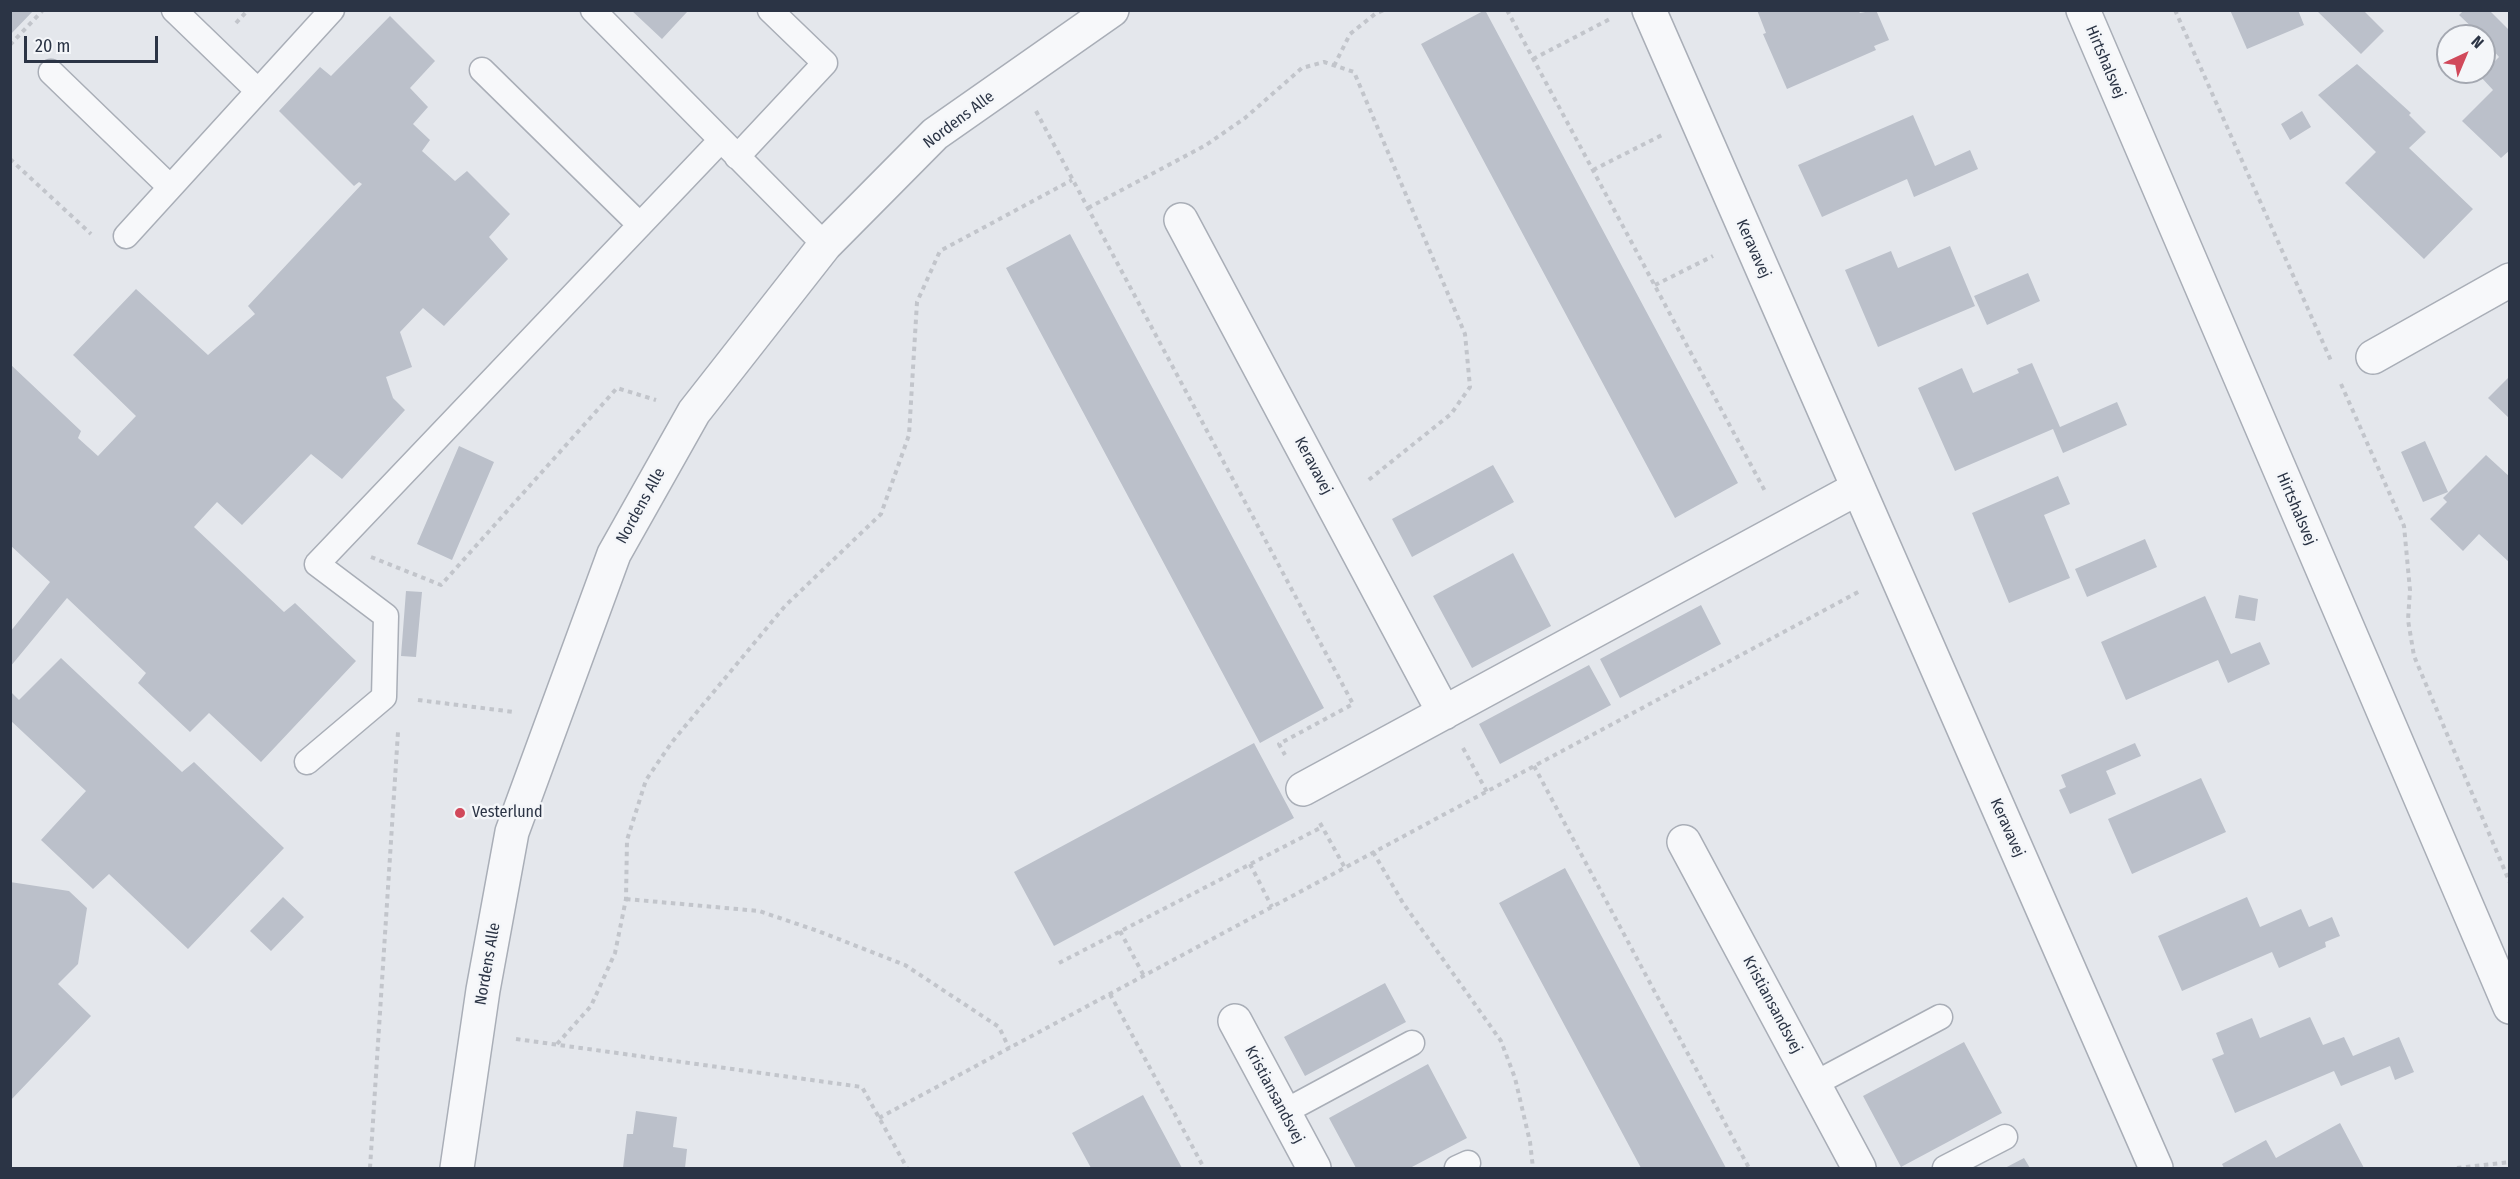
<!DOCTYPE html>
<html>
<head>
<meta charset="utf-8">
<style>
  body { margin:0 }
  #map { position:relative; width:2520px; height:1179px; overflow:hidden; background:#e4e7ec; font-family:"Fira Sans Condensed",sans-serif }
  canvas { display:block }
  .frame { position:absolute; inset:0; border:12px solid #2b3445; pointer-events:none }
  .north { position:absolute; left:2436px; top:24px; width:60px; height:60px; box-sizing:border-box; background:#f4f6f9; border:2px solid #a4a8b1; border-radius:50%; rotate:44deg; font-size:16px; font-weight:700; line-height:24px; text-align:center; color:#2b3445 }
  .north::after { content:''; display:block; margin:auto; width:21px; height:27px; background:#d1495b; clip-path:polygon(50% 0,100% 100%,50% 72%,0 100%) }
  .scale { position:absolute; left:24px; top:36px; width:134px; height:27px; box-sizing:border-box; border:3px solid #2b3445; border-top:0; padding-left:8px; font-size:18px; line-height:21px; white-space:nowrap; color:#2b3445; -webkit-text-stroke:4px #f4f6f9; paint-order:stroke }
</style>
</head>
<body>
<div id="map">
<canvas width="2520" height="1179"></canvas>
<div class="frame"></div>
<div class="north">N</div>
<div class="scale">20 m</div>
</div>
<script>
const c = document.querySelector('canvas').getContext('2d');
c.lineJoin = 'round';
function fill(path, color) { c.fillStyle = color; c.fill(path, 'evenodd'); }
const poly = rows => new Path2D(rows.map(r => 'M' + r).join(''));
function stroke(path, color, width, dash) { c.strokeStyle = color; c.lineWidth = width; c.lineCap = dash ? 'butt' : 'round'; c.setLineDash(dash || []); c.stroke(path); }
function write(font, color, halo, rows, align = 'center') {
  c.font = font + ' "Fira Sans Condensed",sans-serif'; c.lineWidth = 5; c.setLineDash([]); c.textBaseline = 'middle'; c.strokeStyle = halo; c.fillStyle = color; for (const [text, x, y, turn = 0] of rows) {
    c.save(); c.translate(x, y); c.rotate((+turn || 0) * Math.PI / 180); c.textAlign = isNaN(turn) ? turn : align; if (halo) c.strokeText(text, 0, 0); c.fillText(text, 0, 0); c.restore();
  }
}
fill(poly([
  [10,10,34,10,10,35],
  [631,10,685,10,687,12,662,39],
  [1485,10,1738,483,1675,518,1421,44],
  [1757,10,1858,10,1860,13,1876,10,1889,40,1874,46,1876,50,1787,89,1763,34,1766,33],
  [2230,10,2298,10,2304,25,2247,49],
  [2316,10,2363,10,2384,31,2361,54],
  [2464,10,2489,10,2510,31,2510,150,2501,158,2462,121,2493,90,2480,76,2499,57,2484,39,2484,36,2481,36,2459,15],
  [390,16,435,61,410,88,428,107,413,124,430,140,422,151,455,181,467,171,510,214,489,237,508,259,444,326,423,308,400,332,412,367,386,377,393,398,405,410,342,479,311,454,242,525,217,502,194,527,284,612,295,603,356,661,261,762,209,713,190,732,138,683,146,673,67,598,10,667,10,632,50,582,10,545,10,364,81,431,78,438,98,456,136,416,73,355,136,289,208,355,255,314,248,306,362,184,359,182,354,186,279,111,320,67,331,76],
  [2357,64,2411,113,2409,115,2426,132,2409,148,2473,209,2424,259,2345,183,2376,152,2318,95],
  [2302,111,2311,127,2290,140,2281,124],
  [1913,115,1935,166,1970,150,1978,169,1914,197,1907,179,1822,217,1798,165],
  [1070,234,1324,708,1260,743,1006,268],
  [1950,246,1975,306,1878,347,1845,270,1891,251,1898,268],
  [2028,273,2040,301,1987,325,1974,296],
  [2032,363,2060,427,2117,402,2127,425,2063,453,2053,429,1955,471,1918,388,1962,368,1973,393,2019,373,2017,369],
  [2510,376,2510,419,2488,398],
  [2425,441,2448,492,2423,502,2401,452],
  [459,446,494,462,452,560,417,544],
  [2486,455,2510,477,2510,563,2479,534,2463,551,2430,519,2447,502,2443,498],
  [1493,465,1514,502,1412,557,1392,519],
  [2058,476,2070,504,2044,515,2070,578,2009,603,1972,513],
  [2145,539,2157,567,2087,597,2075,569],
  [1513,553,1551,626,1472,668,1433,596],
  [406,591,422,592,416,657,401,656],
  [2239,595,2258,599,2255,621,2235,618],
  [2205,596,2231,654,2260,642,2270,664,2228,683,2218,660,2126,700,2101,642],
  [1701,605,1721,644,1620,698,1600,659],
  [61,658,182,772,194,762,284,848,188,949,109,874,93,889,41,840,86,791,10,720,10,691,19,700],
  [1589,665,1611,705,1500,764,1479,724],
  [1254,743,1294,818,1054,946,1014,872],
  [2135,743,2141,756,2106,771,2116,794,2070,814,2059,790,2066,787,2061,775],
  [2201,778,2226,832,2132,874,2108,819],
  [1565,868,1726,1168,1641,1168,1499,903],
  [10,882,69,891,87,908,78,964,58,984,91,1016,10,1101],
  [283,897,304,917,271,951,250,931],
  [2247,897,2260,927,2301,909,2309,927,2332,917,2340,936,2325,942,2326,947,2279,968,2272,952,2182,991,2158,936],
  [1385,983,1406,1022,1305,1076,1284,1037],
  [2310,1017,2323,1045,2344,1037,2353,1056,2399,1037,2414,1072,2395,1080,2390,1066,2341,1086,2334,1071,2235,1113,2212,1059,2224,1054,2216,1033,2252,1018,2260,1038],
  [1964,1042,2002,1113,1901,1167,1863,1096],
  [1428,1064,1467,1138,1410,1168,1356,1168,1329,1118],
  [1143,1095,1182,1168,1091,1168,1072,1133],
  [636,1111,677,1117,673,1147,687,1149,685,1168,623,1168,627,1134,633,1134],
  [2340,1123,2364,1168,2224,1168,2222,1164,2266,1140,2276,1158],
  [2024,1158,2030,1168,2005,1168]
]), '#bbc0ca');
const service = poly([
  [174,10,258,91],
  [593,10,825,245],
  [482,70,640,225],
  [51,72,170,187],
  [737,157,825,63,770,10],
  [126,236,332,10],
  [307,762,384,697,386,616,317,564,721,140],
  [1814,1084,1940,1017],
  [1284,1112,1412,1043],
  [1457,1168,1468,1163],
  [1945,1168,2005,1137]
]);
const minor = poly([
  [1649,10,2156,1168],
  [1181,220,1444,713],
  [2373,357,2510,280],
  [1303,789,1858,488],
  [1684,842,1859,1168],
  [1235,1021,1314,1168]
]);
const tertiary = poly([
  [2083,10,2510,1007],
  [457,1168,483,990,512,832,614,554,694,412,825,245,935,134,1112,10]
]);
stroke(service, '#a9aeb7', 27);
stroke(minor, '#a9aeb7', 36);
stroke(tertiary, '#a9aeb7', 36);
stroke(poly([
  [1507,10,1766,493],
  [2175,10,2332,363],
  [236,23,248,10],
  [10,45,43,10],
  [1533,59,1610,19],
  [1334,66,1350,34,1375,14,1384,10],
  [1036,111,1353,704,1279,744,1285,755],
  [10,159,91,234],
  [1593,170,1662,135],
  [1088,208,1206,145,1245,118,1302,68,1324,62,1354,72,1465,334,1470,387,1451,414,1366,482],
  [1655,285,1713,256],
  [2341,384,2404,526,2410,590,2408,620,2414,656,2510,883],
  [371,557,441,585,617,388,656,400],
  [418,700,514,712],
  [1463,748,1487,792],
  [1534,766,1749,1168],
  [1320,823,1345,868],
  [1373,852,1403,903,1501,1041,1515,1078,1530,1142,1533,1168],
  [1250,864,1272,907],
  [626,899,759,911,818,931,905,965,999,1027,1009,1048],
  [1120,931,1144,976],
  [1059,963,1322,827],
  [1110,994,1204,1168],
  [516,1039,862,1087,907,1168],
  [557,1044,591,1006,615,953,626,899,627,840,646,780,672,742,785,606,881,514,909,435,917,302,940,251,1072,180],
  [879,1118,1860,591],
  [370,1168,398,732],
  [2457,1168,2510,1162]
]), '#c2c5cb', 4, [4.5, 4.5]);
stroke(service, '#f7f8fa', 24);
stroke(minor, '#f7f8fa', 33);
stroke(tertiary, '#f7f8fa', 33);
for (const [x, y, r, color] of [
  [460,813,6,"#d1495b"]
]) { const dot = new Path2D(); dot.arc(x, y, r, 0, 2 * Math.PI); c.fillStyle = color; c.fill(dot); stroke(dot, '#f4f6f9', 2); }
write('16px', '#2b3445', '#f4f6f9', [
  ["Hirtshalsvej",2105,62,67],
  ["Nordens Alle",959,120,-37],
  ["Keravavej",1753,249,66],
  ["Keravavej",1313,466,62],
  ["Nordens Alle",641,506,-61],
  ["Hirtshalsvej",2296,509,67],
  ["Keravavej",2007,828,66],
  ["Nordens Alle",488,964,-80],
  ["Kristiansandsvej",1772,1005,62],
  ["Kristiansandsvej",1274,1095,62]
]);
write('16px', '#2b3445', '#f4f6f9', [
  ["Vesterlund",472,813]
], 'left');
</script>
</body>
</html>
